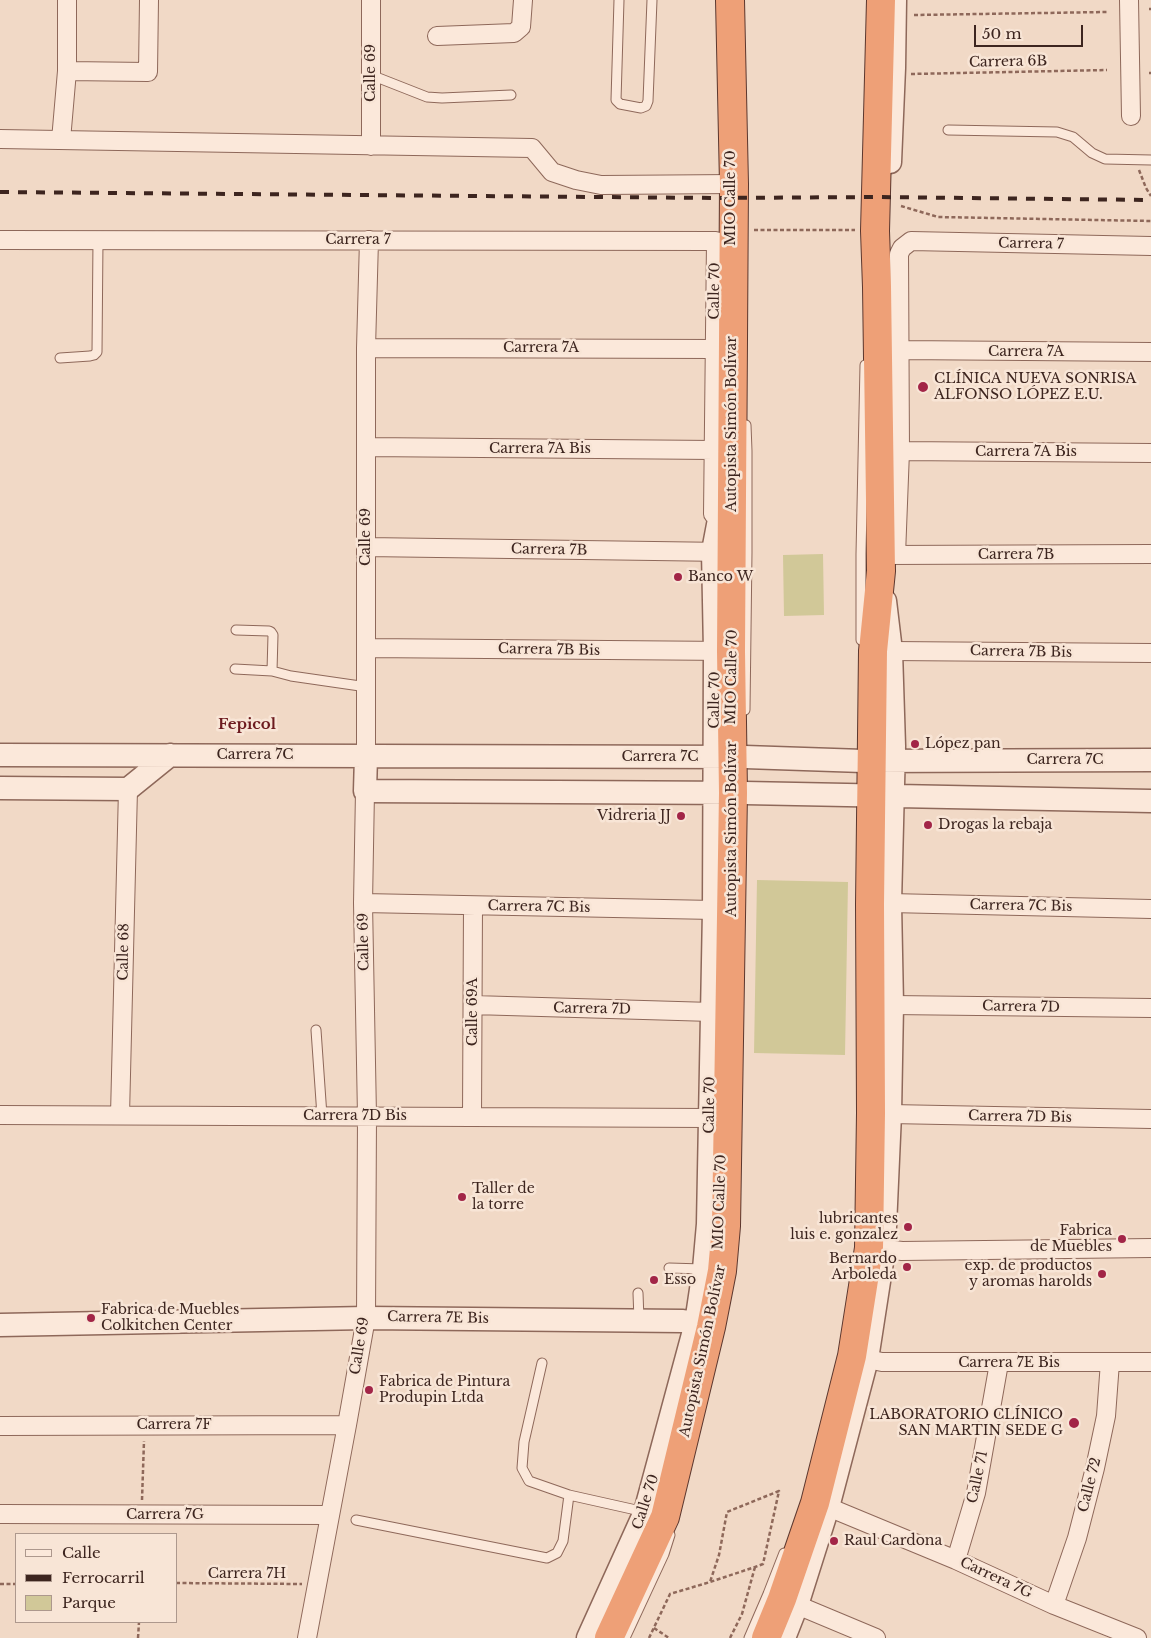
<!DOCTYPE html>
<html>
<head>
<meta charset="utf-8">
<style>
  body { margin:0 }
  #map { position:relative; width:1151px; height:1638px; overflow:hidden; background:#f1d9c6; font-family:"Libre Baskerville",serif }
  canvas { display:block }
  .legend { position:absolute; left:15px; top:1533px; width:162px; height:90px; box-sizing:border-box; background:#f8e5d6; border:1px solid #ad988d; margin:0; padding:6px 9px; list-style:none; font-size:15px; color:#3d251f }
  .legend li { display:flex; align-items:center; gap:10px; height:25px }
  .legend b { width:25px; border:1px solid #ad988d }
  .scale { position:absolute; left:974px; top:25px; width:109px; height:22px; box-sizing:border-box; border:2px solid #3d251f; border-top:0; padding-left:6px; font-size:15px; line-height:18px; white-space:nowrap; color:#3d251f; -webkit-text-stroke:4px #f8e5d6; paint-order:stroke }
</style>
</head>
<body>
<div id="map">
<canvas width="1151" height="1638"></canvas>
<ul class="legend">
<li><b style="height:6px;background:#fbe8da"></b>Calle</li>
<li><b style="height:6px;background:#3d251f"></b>Ferrocarril</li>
<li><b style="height:14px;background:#d1c898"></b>Parque</li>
</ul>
<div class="scale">50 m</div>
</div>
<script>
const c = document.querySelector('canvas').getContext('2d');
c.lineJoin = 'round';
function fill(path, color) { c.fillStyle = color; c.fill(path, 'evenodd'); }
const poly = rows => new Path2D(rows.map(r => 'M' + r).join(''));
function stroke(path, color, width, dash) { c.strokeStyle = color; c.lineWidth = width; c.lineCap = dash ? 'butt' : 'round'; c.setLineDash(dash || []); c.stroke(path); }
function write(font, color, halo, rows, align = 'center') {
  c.font = font + ' "Libre Baskerville",serif'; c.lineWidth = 5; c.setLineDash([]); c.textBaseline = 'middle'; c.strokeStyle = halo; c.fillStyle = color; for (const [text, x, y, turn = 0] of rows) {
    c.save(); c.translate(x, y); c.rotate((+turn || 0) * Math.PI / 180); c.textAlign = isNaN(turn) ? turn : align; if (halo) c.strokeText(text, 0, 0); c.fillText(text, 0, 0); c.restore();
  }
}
fill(poly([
  [823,554,824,615,784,616,783,555],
  [757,880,848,882,845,1055,754,1053]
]), '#d1c898');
const service = poly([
  [619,0,616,100,620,104,641,108,646,106,648,101,652,0],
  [371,75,427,97,442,98,511,95],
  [948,130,1057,132,1073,137,1092,153,1105,159,1151,160],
  [60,358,90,356,94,355,97,352,98,240],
  [236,630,269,631,271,632,273,635,272,671],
  [861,640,861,554,865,365],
  [235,669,272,671,291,676,367,687],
  [745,710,747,552,747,451,746,425],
  [316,1030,322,1116],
  [669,1268,703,1269],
  [638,1293,639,1320],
  [542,1363,524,1442,522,1468,529,1481,569,1495,645,1512],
  [356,1520,547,1558,557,1553,563,1541,569,1495],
  [625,1638,664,1554,670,1535],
  [749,1638,768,1594,784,1553]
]);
const minor = poly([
  [1129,0,1131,116],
  [437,36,514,33,521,27,523,0],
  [67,71,148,72,149,0],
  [0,139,532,148,552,172,576,180,601,185,734,184],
  [61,140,67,71,67,0],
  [371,146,371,0],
  [0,240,716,241,713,514],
  [366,348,715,349],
  [900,350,1151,352],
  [366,447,714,450],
  [900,451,1151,453],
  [366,547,726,552],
  [886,555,1151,554],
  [896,555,900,451,899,254,902,248,911,241,1151,246],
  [367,648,728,651],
  [891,651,1151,653],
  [366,756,366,348,369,240],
  [363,903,714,910],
  [890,903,1151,909],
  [473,1005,712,1012],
  [892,1005,1151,1008],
  [890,1114,1151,1119],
  [0,1115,709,1118],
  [120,1115,128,789],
  [472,1117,473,906],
  [884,1249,902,1251,1151,1248],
  [867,1359,882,1362,1151,1362],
  [0,1426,347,1425],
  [828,1507,956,1560,1054,1605,1137,1638],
  [0,1514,330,1515],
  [956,1560,976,1493,999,1363],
  [797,1605,876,1638],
  [1054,1605,1077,1538,1095,1468,1106,1416,1110,1362],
  [307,1638,347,1425,366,1318,367,1116,363,903,365,791]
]);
const tertiary = poly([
  [890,162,894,68,895,0],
  [0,755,745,757,863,761,1151,760],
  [366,756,365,791,745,793,1151,801],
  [0,788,128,789,170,755],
  [0,1325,366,1318,683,1321,696,1323],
  [588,1638,645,1512,696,1323,704,1269,708,1224,714,910,715,651,713,551,724,493],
  [784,1638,797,1605,828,1507,867,1359,884,1249,890,1114,892,1005,890,903,894,746,891,651,885,601]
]);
const trunk = poly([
  [609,1638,665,1517,711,1327,722,1271,726,1226,733,793,731,651,734,184,730,0],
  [766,1638,782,1599,815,1503,852,1356,869,1248,871,1113,870,904,873,651,881,571,877,287,875,231,881,0]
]);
stroke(service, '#8e685a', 11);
stroke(minor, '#8e685a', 20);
stroke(tertiary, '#8e685a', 25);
stroke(trunk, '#5c372e', 30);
stroke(poly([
  [1149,9,1151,9],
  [914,15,1107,12],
  [1149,73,1151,73],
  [911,74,1107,70],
  [1139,170,1146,188,1151,196],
  [901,206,938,217,1151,221],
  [754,230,855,230],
  [142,1500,144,1441],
  [176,1583,302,1584],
  [0,1584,16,1584],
  [654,1628,669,1638],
  [138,1638,139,1622],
  [649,1638,670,1594,710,1582,755,1567,763,1564,779,1491,727,1512,719,1555,710,1582],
  [730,1638,742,1614,755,1567]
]), '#8e685a', 2.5, [4, 2.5]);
stroke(service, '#fbe8da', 9);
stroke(minor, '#fbe8da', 18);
stroke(tertiary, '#fbe8da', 22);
stroke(trunk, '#eea077', 28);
stroke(poly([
  [0,192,717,198,875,197,1151,200]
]), '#3d251f', 4, [9, 9]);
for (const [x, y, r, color] of [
  [923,387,6,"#a22547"],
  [678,577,5,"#a22547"],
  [915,744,5,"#a22547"],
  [681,816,5,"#a22547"],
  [928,825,5,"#a22547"],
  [462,1197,5,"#a22547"],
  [908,1227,5,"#a22547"],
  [1122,1239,5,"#a22547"],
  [907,1267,5,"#a22547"],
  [1102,1274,5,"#a22547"],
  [654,1280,5,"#a22547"],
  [91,1318,5,"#a22547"],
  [369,1390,5,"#a22547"],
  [1074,1423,6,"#a22547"],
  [834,1541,5,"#a22547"]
]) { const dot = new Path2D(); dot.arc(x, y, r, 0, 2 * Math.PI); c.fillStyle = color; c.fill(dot); stroke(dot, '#f8e5d6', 2); }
write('14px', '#3d251f', '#f8e5d6', [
  ["Carrera 6B",1008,62,-1],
  ["Calle 69",371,73,-90],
  ["MIO Calle 70",731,198,-90],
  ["Carrera 7",358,240],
  ["Carrera 7",1031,244,1],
  ["Calle 70",715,291,-89],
  ["Carrera 7A",541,348],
  ["Carrera 7A",1026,352],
  ["Autopista Simón Bolívar",732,424,-90],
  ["Carrera 7A Bis",540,449],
  ["Carrera 7A Bis",1026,452],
  ["Calle 69",366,537,-90],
  ["Carrera 7B",549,550,1],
  ["Carrera 7B",1016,555],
  ["Carrera 7B Bis",549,650,1],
  ["Carrera 7B Bis",1021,652,1],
  ["MIO Calle 70",732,677,-89],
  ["Calle 70",715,700,-89],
  ["Carrera 7C",255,755],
  ["Carrera 7C",660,757],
  ["Carrera 7C",1065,760],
  ["Autopista Simón Bolívar",732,829,-90],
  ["Carrera 7C Bis",1021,906,1],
  ["Carrera 7C Bis",539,907,1],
  ["Calle 69",364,942,-91],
  ["Calle 68",124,952,-89],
  ["Carrera 7D",1021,1007,1],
  ["Carrera 7D",592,1009,1],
  ["Calle 69A",473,1012,-90],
  ["Calle 70",710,1105,-89],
  ["Carrera 7D Bis",355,1116],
  ["Carrera 7D Bis",1020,1117,1],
  ["MIO Calle 70",720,1202,-88],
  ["Carrera 7E Bis",438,1318,1],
  ["Calle 69",360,1346,-81],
  ["Autopista Simón Bolívar",703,1351,-78],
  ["Carrera 7E Bis",1009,1363],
  ["Carrera 7F",174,1425],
  ["Calle 71",978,1477,-78],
  ["Calle 72",1090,1485,-76],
  ["Calle 70",646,1502,-72],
  ["Carrera 7G",165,1515],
  ["Carrera 7H",247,1574],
  ["Carrera 7G",996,1578,25]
]);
write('14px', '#3d251f', '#f8e5d6', [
  ["CLÍNICA NUEVA SONRISA",934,379],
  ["ALFONSO LÓPEZ E.U.",934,395],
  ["Banco W",688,577],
  ["López pan",925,744],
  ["Vidreria JJ",671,816,"right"],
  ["Drogas la rebaja",938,825],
  ["Taller de",472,1189],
  ["la torre",472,1205],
  ["lubricantes",898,1219,"right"],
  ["luis e. gonzalez",898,1235,"right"],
  ["Fabrica",1112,1231,"right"],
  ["de Muebles",1112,1247,"right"],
  ["Bernardo",897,1259,"right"],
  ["Arboleda",897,1275,"right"],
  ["exp. de productos",1092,1266,"right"],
  ["y aromas harolds",1092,1282,"right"],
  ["Esso",664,1280],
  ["Fabrica de Muebles",101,1310],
  ["Colkitchen Center",101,1326],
  ["Fabrica de Pintura",379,1382],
  ["Produpin Ltda",379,1398],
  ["LABORATORIO CLÍNICO",1063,1415,"right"],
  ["SAN MARTIN SEDE G",1063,1431,"right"],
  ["Raul Cardona",844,1541]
], 'left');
write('bold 15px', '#6d1b1f', '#f8e5d6', [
  ["Fepicol",247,725]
]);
</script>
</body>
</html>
